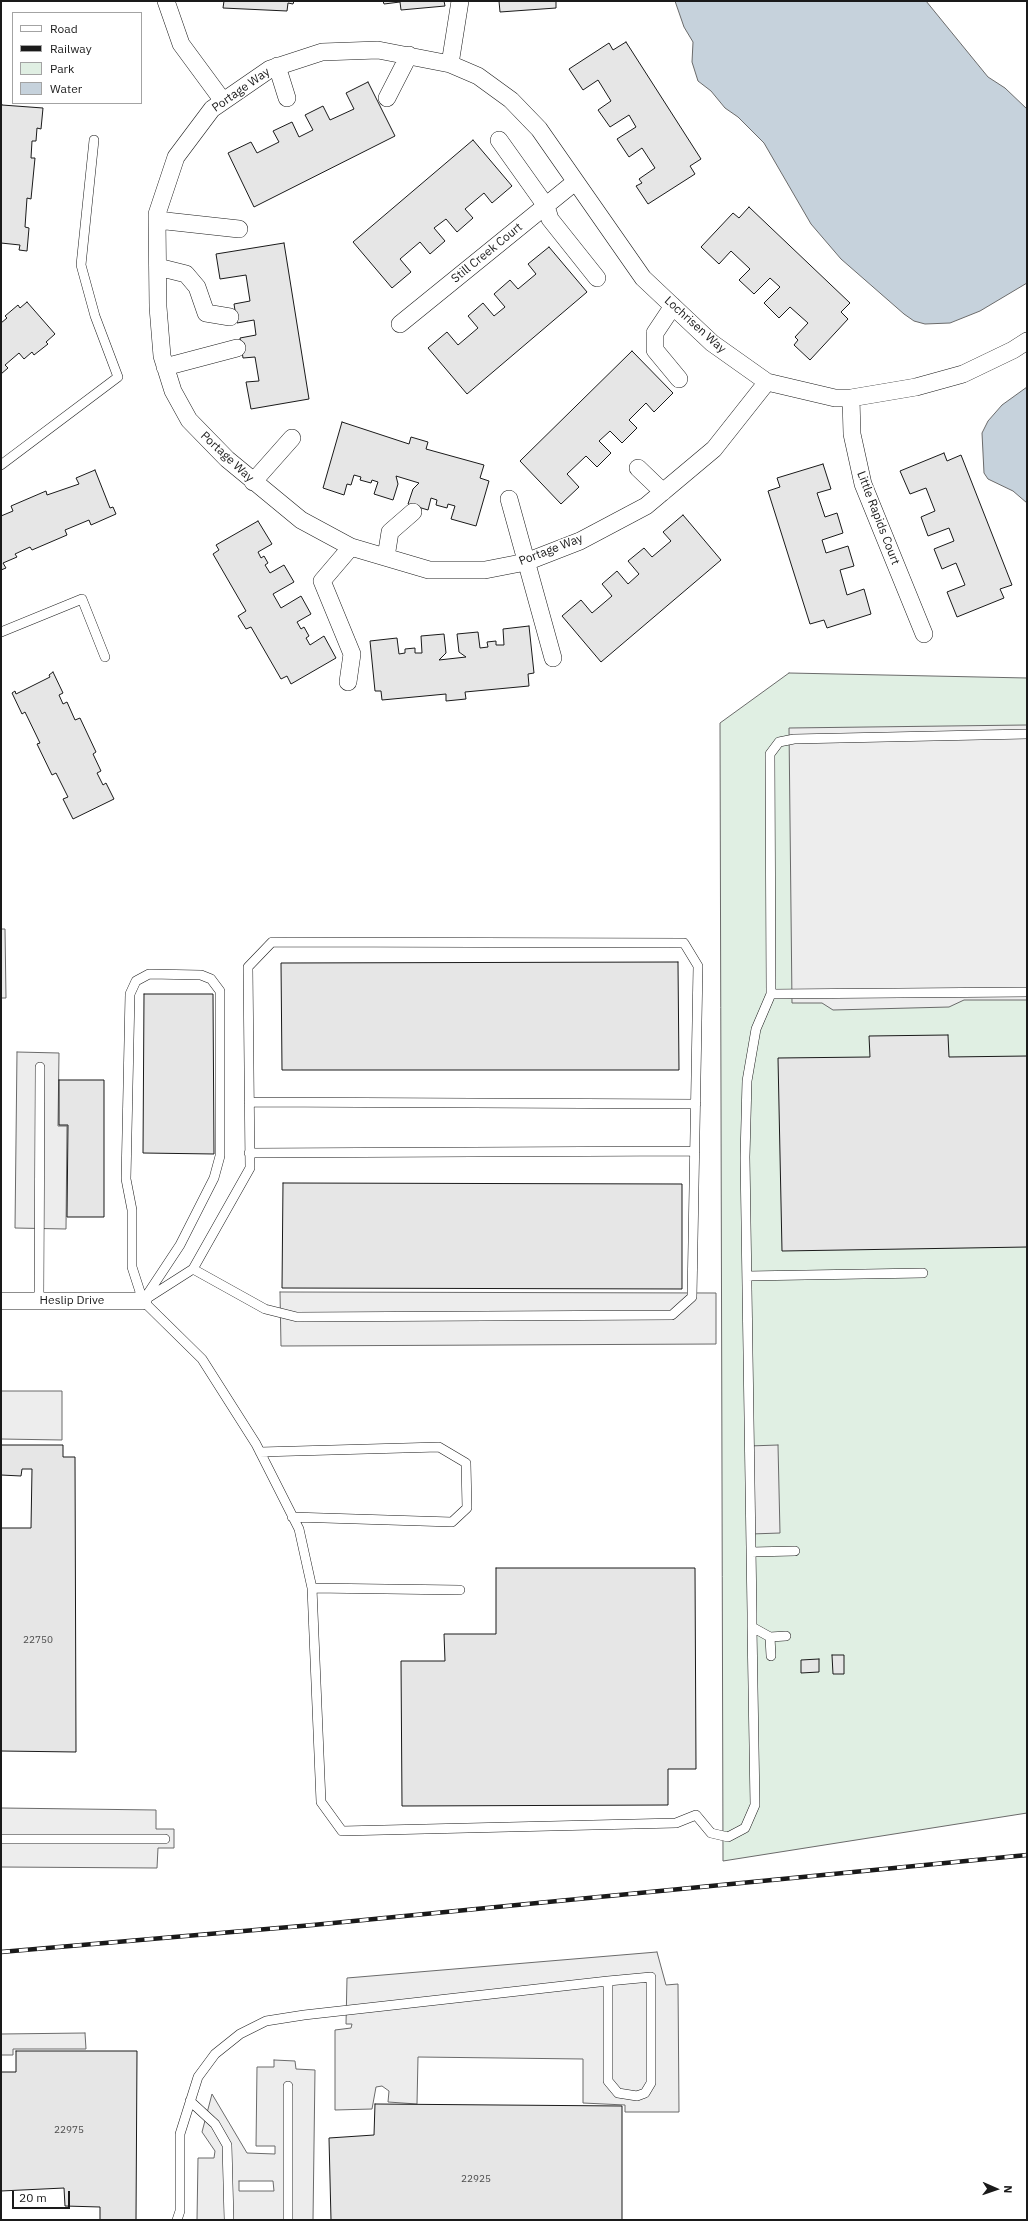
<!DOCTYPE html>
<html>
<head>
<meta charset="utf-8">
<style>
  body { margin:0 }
  #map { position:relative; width:1028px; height:2221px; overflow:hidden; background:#fff; font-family:"IBM Plex Sans",sans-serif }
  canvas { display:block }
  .frame { position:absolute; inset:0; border:2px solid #1a1a1a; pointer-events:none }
  .legend { position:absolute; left:12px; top:12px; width:130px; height:92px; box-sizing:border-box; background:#fff; border:1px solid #a3a3a3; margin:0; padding:5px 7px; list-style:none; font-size:12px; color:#1a1a1a }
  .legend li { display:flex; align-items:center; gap:8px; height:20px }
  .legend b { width:20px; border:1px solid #a3a3a3 }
  .north { position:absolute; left:976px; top:2169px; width:40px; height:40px; -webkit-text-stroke:3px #fff; paint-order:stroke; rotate:92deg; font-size:11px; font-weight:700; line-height:16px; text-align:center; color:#1a1a1a }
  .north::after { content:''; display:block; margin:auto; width:14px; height:18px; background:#1a1a1a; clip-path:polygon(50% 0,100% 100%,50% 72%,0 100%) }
  .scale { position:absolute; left:12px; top:2191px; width:58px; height:18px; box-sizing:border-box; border:2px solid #1a1a1a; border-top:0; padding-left:5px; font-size:12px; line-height:14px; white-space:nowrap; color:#1a1a1a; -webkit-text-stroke:3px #fff; paint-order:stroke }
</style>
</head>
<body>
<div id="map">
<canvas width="1028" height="2221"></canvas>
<div class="frame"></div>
<ul class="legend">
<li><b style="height:5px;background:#fff"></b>Road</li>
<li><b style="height:5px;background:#1a1a1a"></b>Railway</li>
<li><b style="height:11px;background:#e0efe3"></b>Park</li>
<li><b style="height:11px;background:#c6d2dc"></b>Water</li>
</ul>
<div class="north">N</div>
<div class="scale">20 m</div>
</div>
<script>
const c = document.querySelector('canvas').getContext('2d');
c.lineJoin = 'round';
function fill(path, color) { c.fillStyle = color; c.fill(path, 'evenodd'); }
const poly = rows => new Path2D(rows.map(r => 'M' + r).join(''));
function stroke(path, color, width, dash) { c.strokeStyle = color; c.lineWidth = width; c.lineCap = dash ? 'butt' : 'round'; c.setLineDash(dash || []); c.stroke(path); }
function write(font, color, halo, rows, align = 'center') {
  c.font = font + ' "IBM Plex Sans",sans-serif'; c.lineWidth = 3; c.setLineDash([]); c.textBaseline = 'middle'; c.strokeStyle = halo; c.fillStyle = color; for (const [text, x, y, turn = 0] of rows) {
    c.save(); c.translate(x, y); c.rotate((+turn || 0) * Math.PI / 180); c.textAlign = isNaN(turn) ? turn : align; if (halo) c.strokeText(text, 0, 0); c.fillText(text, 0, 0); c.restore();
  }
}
const green = poly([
  [789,673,1027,678,1027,1813,723,1861,720,723,789,673]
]);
fill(green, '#e0efe3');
stroke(green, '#6a6a6a', 1);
const parking = poly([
  [1027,725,1027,1000,964,1000,949,1007,833,1010,822,1003,792,1003,789,728,1027,725],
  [1,929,5,929,6,998,1,998,1,929],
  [17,1052,59,1053,58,1126,67,1126,66,1229,15,1228,17,1052],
  [280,1292,716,1293,716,1344,281,1346,280,1292],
  [1,1391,62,1391,62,1440,1,1439,1,1391],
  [778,1445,780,1533,751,1534,749,1446,778,1445],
  [1,1808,156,1810,156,1829,174,1829,174,1848,158,1848,157,1868,1,1867,1,1808],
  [657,1952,666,1985,678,1984,679,2112,625,2112,625,2105,583,2103,583,2059,418,2057,417,2104,388,2102,389,2091,382,2086,376,2087,372,2109,335,2110,335,2030,351,2028,352,2024,346,2024,347,1978,657,1952],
  [85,2033,86,2049,13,2049,13,2055,1,2055,1,2034,85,2033],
  [274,2060,295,2061,296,2069,315,2070,313,2220,197,2220,198,2158,214,2158,215,2151,202,2132,212,2094,247,2153,275,2154,275,2146,256,2146,257,2067,274,2067,274,2060],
  [239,2181,273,2181,274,2191,239,2191,239,2181]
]);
fill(parking, '#ededed');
stroke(parking, '#6a6a6a', 1);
const water = poly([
  [675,1,926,1,988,77,1005,88,1027,109,1027,283,980,311,950,323,925,324,914,321,904,314,841,259,811,224,764,143,738,117,725,108,711,91,698,81,692,62,693,42,684,27,675,1],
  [1027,387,1027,503,1013,491,988,479,984,473,982,433,988,421,1002,405,1027,387]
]);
fill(water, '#c6d2dc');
stroke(water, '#6a6a6a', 1);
const building = poly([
  [224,1,294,1,293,4,288,3,287,11,223,8,224,1],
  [383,1,444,1,445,6,401,10,400,2,384,4,383,1],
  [499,1,556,1,556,8,500,12,499,1],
  [626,42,701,159,690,166,695,174,648,204,636,186,642,183,639,179,655,168,642,148,629,157,617,139,636,127,629,115,610,127,598,110,611,101,598,80,583,90,569,69,609,43,613,50,626,42],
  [368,82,395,136,254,207,228,153,251,142,257,153,279,142,273,131,292,122,299,137,313,130,305,115,323,106,330,120,354,109,346,93,368,82],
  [1,102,2,105,43,108,41,129,37,128,36,141,32,141,31,158,35,158,31,199,27,198,25,227,29,228,27,251,19,250,20,245,1,243,1,102],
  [473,140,512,186,492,203,484,193,465,209,473,218,457,232,446,219,434,228,445,241,430,254,420,242,400,259,411,272,392,288,353,242,473,140],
  [749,207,850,303,841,312,848,319,810,360,794,345,798,340,795,337,808,323,790,307,779,318,764,303,780,287,770,278,754,294,739,280,750,269,731,251,719,264,701,247,733,213,739,218,749,207],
  [284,243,309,399,251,409,246,382,259,381,255,357,243,358,240,338,256,335,254,320,237,323,234,304,250,301,246,275,220,279,216,254,284,243],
  [549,247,587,292,467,394,428,348,447,332,458,345,478,328,468,316,483,303,494,316,505,307,494,294,510,280,518,289,536,274,528,264,549,247],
  [27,302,55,334,46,342,48,344,34,355,32,352,24,359,19,353,5,365,8,368,1,374,1,323,7,318,5,316,18,305,20,308,27,302],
  [632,351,673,393,654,412,646,403,629,420,637,428,622,443,610,431,599,441,611,453,597,467,586,456,567,474,579,487,561,504,520,461,632,351],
  [342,422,409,444,411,437,428,442,426,449,484,465,480,478,489,481,476,526,451,519,455,506,448,504,447,508,436,505,437,500,431,498,428,510,408,504,413,489,419,483,396,476,398,484,393,500,374,494,378,482,372,480,371,483,360,480,361,477,354,475,351,485,347,484,344,495,323,488,342,422],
  [944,453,947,461,961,455,1012,585,1000,589,1004,598,957,617,947,592,965,585,956,563,942,569,934,549,954,541,949,528,928,536,921,517,935,511,926,488,910,494,900,471,944,453],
  [823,464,831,489,817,493,825,517,837,513,843,533,822,540,826,553,848,546,854,566,840,570,847,595,864,589,871,614,827,628,824,620,810,624,768,491,780,487,777,478,823,464],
  [95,470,110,508,113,507,116,514,91,525,89,520,65,530,67,535,32,550,30,547,15,554,17,557,3,563,6,568,1,570,1,516,13,511,11,506,46,491,47,495,79,484,76,478,95,470],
  [683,515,721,560,601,662,562,616,581,600,592,613,612,596,602,584,617,571,628,584,639,574,628,561,644,548,652,557,671,541,663,532,683,515],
  [258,521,272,544,258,552,261,558,264,556,268,563,265,565,270,573,284,565,294,582,273,594,281,608,301,596,311,614,297,622,301,629,304,627,309,636,306,638,310,645,324,636,336,658,291,684,287,676,281,679,251,627,246,629,238,616,246,611,213,554,219,550,216,545,258,521],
  [529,626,534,673,528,674,529,686,465,692,466,699,446,701,446,694,382,700,381,691,375,691,370,641,397,638,399,654,405,653,405,649,415,648,415,653,422,653,421,636,444,634,446,653,439,660,466,657,459,652,457,634,478,632,480,648,488,647,487,642,496,641,496,645,504,645,503,629,529,626],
  [53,672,63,693,59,695,63,704,67,702,75,720,80,718,96,752,93,754,101,771,97,773,103,785,106,783,114,799,73,819,63,799,68,797,56,773,52,775,37,744,40,743,25,712,22,714,12,693,15,691,16,694,50,677,49,675,53,672],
  [678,962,679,1070,282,1070,281,963,678,962],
  [144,994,213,994,214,1154,143,1153,144,994],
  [948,1035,949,1057,1027,1056,1027,1247,782,1251,778,1058,870,1057,869,1036,948,1035],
  [59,1080,104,1080,104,1217,67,1217,68,1125,59,1125,59,1080],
  [283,1183,682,1184,682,1289,282,1288,283,1183],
  [1,1445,63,1445,63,1457,75,1457,76,1752,1,1751,1,1528,31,1528,32,1469,22,1469,21,1476,1,1475,1,1445],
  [496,1568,695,1568,696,1769,668,1769,668,1805,402,1806,401,1661,445,1661,444,1634,496,1634,496,1568],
  [832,1655,844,1655,844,1674,833,1674,832,1655],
  [819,1659,819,1672,801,1673,801,1660,819,1659],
  [16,2051,137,2051,136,2220,100,2220,100,2207,65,2206,64,2188,1,2191,1,2072,16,2072,16,2051],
  [375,2104,622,2106,622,2220,331,2220,329,2138,374,2135,375,2104]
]);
fill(building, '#e6e6e6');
stroke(building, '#1a1a1a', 1);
const lane = poly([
  [1,465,118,377,95,316,81,265,94,140],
  [1,632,82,599,105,657],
  [771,994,1027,992],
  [249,1102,696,1104],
  [249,1153,695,1151],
  [747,1276,923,1273],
  [146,1299,193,1269,265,1309,297,1317,672,1315,692,1297,698,966,684,943,272,942,248,967,250,1168,193,1269],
  [39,1301,40,1067],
  [143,1301,180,1245,214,1178,220,1156,220,991,211,979,201,975,149,974,136,981,130,994,126,1179,132,1210,132,1267,143,1301,202,1359,256,1444,299,1529,312,1588,321,1802,342,1831,676,1823,696,1815,711,1833,728,1837,745,1828,755,1805,752,1627],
  [260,1452,439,1447,466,1463,467,1508,452,1522,292,1517],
  [751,1552,795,1551],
  [312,1588,460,1590],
  [786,1636,770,1637,752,1627,752,1613,745,1157,747,1081,756,1029,771,994,770,754,779,742,794,739,1027,734],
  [770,1637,771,1656],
  [1,1839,165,1839],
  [288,2086,288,2220],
  [190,2101,215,2124,227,2145,229,2220],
  [177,2220,180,2211,180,2134,198,2077,215,2054,240,2034,266,2021,304,2015,608,1981,651,1977,651,2083,645,2093,637,2096,618,2093,608,2081,608,1981]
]);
const street = poly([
  [166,1,181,44,223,101],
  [450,64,460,1],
  [277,66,287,98],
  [387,98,409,55],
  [499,140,546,206,550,219,597,278],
  [157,220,239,229],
  [158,267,186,274,197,287,206,313,230,317],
  [673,306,655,333,655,350,679,379],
  [400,324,575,182],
  [165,367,237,348],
  [767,382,714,449,646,506,580,541,526,562,485,570,429,570,351,547,301,520,227,459,189,420,173,391,162,356,158,307,157,220,157,214,176,157,212,109,270,69,322,52,378,50,450,64,478,76,511,100,539,129,643,278,712,343,767,382,835,398,851,398,916,387,963,374,1013,350,1027,341],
  [851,398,852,434,863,484,924,634],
  [638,468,663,492],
  [253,482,292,438],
  [509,499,553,658],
  [386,557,390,532,413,512],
  [348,682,352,654,322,581,351,547],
  [1,1301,143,1301]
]);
stroke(lane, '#1a1a1a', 10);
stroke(street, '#1a1a1a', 18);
stroke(lane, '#fff', 9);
stroke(street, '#fff', 17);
const rail = poly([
  [1,1952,313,1925,1027,1855]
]);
stroke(rail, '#1a1a1a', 4.5);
stroke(rail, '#fff', 3, [9]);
write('10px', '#4d4d4d', null, [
  ["22750",38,1640],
  ["22975",69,2130],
  ["22925",476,2179]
]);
write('12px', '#1a1a1a', '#fff', [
  ["Portage Way",241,90,-35],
  ["Still Creek Court",487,253,-39],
  ["Lochrisen Way",695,325,42],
  ["Portage Way",227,457,43],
  ["Little Rapids Court",878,518,69],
  ["Portage Way",551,550,-21],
  ["Heslip Drive",72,1301]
]);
</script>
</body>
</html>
